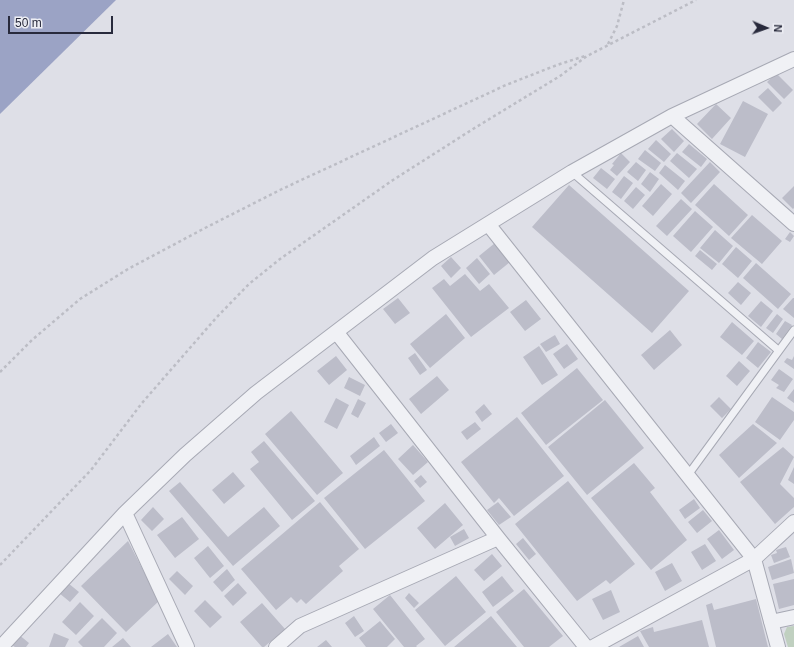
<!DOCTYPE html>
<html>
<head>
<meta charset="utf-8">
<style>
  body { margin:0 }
  #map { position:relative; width:794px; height:647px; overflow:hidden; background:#dedfe7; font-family:Arial,sans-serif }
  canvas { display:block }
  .north { position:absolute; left:746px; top:8px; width:40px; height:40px; -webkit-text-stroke:3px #edeef4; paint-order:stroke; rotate:92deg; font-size:11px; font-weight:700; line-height:16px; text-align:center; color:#282a3c }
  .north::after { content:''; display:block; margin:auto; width:14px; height:18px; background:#282a3c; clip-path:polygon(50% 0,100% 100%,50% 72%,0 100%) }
  .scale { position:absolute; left:8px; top:16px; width:105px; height:18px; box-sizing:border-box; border:2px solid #282a3c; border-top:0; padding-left:5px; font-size:12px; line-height:14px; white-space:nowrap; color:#282a3c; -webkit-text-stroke:3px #edeef4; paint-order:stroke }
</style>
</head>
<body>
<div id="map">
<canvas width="794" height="647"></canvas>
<div class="north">N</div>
<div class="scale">50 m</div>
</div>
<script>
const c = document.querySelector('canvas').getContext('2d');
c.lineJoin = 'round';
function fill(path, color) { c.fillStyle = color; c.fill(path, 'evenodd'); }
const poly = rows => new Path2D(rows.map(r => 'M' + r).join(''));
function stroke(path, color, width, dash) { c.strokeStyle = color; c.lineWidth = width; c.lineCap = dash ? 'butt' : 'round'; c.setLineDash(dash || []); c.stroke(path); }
fill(poly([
  [794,626,794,647,788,647,784,634,787,627]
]), '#c0d0c0');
fill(poly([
  [0,0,116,0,0,114]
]), '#9ba3c5');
fill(poly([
  [776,73,793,90,784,99,767,82],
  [768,88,782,103,773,112,758,97],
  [743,101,768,114,745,157,720,144],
  [716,104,731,118,712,139,697,124],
  [672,129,684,141,674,152,661,139],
  [656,140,671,154,664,162,648,149],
  [689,144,707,159,701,167,682,152],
  [645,150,661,163,655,171,638,159],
  [621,153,630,162,617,176,610,170,614,165,612,164],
  [677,153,697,169,689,178,670,161],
  [636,162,646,170,638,181,627,172],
  [710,162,720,172,691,203,681,193],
  [665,165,685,181,678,190,659,173],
  [601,168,615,179,607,189,593,178],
  [650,172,659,179,650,192,641,184],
  [624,176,633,183,621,199,612,192],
  [661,184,672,194,653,216,642,206],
  [714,184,748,215,729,236,695,205],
  [569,185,689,291,652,333,532,227],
  [794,186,794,208,793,209,782,198],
  [636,187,645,195,633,209,624,201],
  [681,199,692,209,667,236,656,226],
  [695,211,713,227,691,252,673,236],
  [752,215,782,241,762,264,731,238],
  [715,230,733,246,719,263,700,248],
  [790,232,794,236,790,242,785,239],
  [495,243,510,262,494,275,479,256],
  [736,247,752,261,738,278,722,264],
  [700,250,717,264,712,270,695,256],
  [451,257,461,268,451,278,441,266],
  [477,258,490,274,479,284,466,268],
  [756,263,791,294,778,309,743,278],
  [465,274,480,291,489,284,509,308,471,337,432,288,444,279,450,286],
  [738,282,751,293,741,305,728,293],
  [398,298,410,313,395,324,383,309],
  [793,298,794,298,794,318,783,309],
  [526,300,541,319,525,331,510,312],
  [761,301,773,311,761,327,748,316],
  [446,314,465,338,430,368,410,344],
  [777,314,783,319,773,333,766,328],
  [785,321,792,325,782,339,776,334],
  [732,322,754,341,742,355,720,337],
  [670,330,682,345,654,370,641,355],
  [555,335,560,344,546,352,540,344],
  [758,342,771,352,758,368,746,358],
  [567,344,578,359,564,369,553,354],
  [539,346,558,375,542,385,523,357],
  [415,353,427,370,420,375,408,358],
  [336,356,347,370,329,385,317,371],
  [794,356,794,369,784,362,787,358,792,360],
  [739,361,750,371,737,386,726,376],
  [577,368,603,400,546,445,521,413],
  [779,369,793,379,784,392,776,388,779,385,771,380],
  [437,376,449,390,421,414,409,399],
  [349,377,365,385,360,396,344,388],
  [794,389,794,403,787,398],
  [719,397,731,409,722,418,710,406],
  [772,397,794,412,794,420,780,440,755,422],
  [336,398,349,405,337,429,324,422],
  [358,399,366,403,358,418,351,414],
  [605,400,644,448,587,495,548,447],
  [484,404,492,414,482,422,475,412],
  [291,411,343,473,317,495,265,434],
  [517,417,564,476,514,516,499,498,494,503,461,462],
  [475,422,481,429,467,440,461,432],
  [391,424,398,433,386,442,379,433],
  [753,424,777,443,739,478,719,455],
  [374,437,380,446,356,465,350,456],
  [264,441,315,501,292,520,250,469,259,462,251,452],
  [413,445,428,462,413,475,398,459],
  [783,447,794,457,780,484,794,498,794,507,775,524,740,482],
  [384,450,425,501,365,549,324,498],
  [634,463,655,488,650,492,687,540,651,570,591,498],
  [794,467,794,484,788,480],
  [233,472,245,486,224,504,212,490],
  [421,475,427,482,420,488,414,481],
  [568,481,635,564,610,584,606,580,577,601,515,524],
  [180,482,228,537,264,507,280,526,233,566,169,491],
  [694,499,700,508,685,519,679,510],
  [320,502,359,549,339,566,343,571,306,604,301,599,297,603,291,597,276,610,241,569],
  [498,502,511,517,499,525,487,510],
  [445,503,463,525,435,549,417,528],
  [153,507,164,519,152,531,141,520],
  [703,510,712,521,697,533,688,522],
  [182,517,199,539,175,558,157,535],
  [464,529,469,538,455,546,450,537],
  [719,530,734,550,722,559,707,539],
  [523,538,536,554,529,560,516,544],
  [128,541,159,601,126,632,81,586],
  [705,544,716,561,702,570,691,552],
  [208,546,224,566,210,578,194,558],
  [786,547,790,557,774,563,771,555,777,553,776,550],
  [492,554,502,566,484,581,474,570],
  [791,559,794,573,772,580,768,567],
  [672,563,682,581,665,591,655,572],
  [227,569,235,580,222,592,213,582],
  [177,571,193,586,185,595,169,579],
  [456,576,486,612,445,646,415,610],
  [502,576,514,591,493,607,482,592],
  [794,579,794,605,779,609,773,584],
  [68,583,79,592,70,602,59,593],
  [238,583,247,593,233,606,224,596],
  [524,589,563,636,549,647,524,647,496,612],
  [611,590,620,612,603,620,592,599],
  [409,593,419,603,414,608,405,598],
  [390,595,425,639,416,646,417,647,404,647,373,609],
  [756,599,768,647,716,647,706,605,712,603,714,610],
  [205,600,222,617,210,628,194,611],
  [80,602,94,616,76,635,62,622],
  [262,603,285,629,264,647,262,647,240,622],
  [354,616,364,631,355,637,345,623],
  [491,616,517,647,454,647],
  [102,618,117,633,104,647,83,647,78,642],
  [702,620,709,647,649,647,640,631,653,627,654,632],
  [380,621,395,639,387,647,366,647,359,638],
  [54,633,69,639,65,647,49,647],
  [18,634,29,643,26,647,15,647,10,644],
  [168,634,177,647,151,647],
  [638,636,644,647,619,647],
  [123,638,131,647,112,647],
  [326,640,332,647,317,647]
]), '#bcbdc9');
const lane = poly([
  [572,172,778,350],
  [688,475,794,330]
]);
const street = poly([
  [672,116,794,224],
  [488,224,754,559,778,647],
  [337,333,498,538,586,647],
  [125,513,187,647],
  [771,622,794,617],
  [1,647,125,513,185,455,256,393,433,258,572,172,672,116,794,59],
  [276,647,300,626,498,538],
  [593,647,754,559,794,522]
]);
stroke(lane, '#a7a9b4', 9);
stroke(street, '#a7a9b4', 16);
stroke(poly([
  [608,44,617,26,624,0],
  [0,372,32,340,80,299,128,269,205,228,282,189,506,85,557,65,585,56],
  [0,565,91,470,142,403,216,318,249,284,280,259,393,180,473,129,560,76,587,56,696,0]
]), '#bcbdc5', 2.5, [3, 3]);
stroke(lane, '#f0f1f5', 7);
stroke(street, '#f0f1f5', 14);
</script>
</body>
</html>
